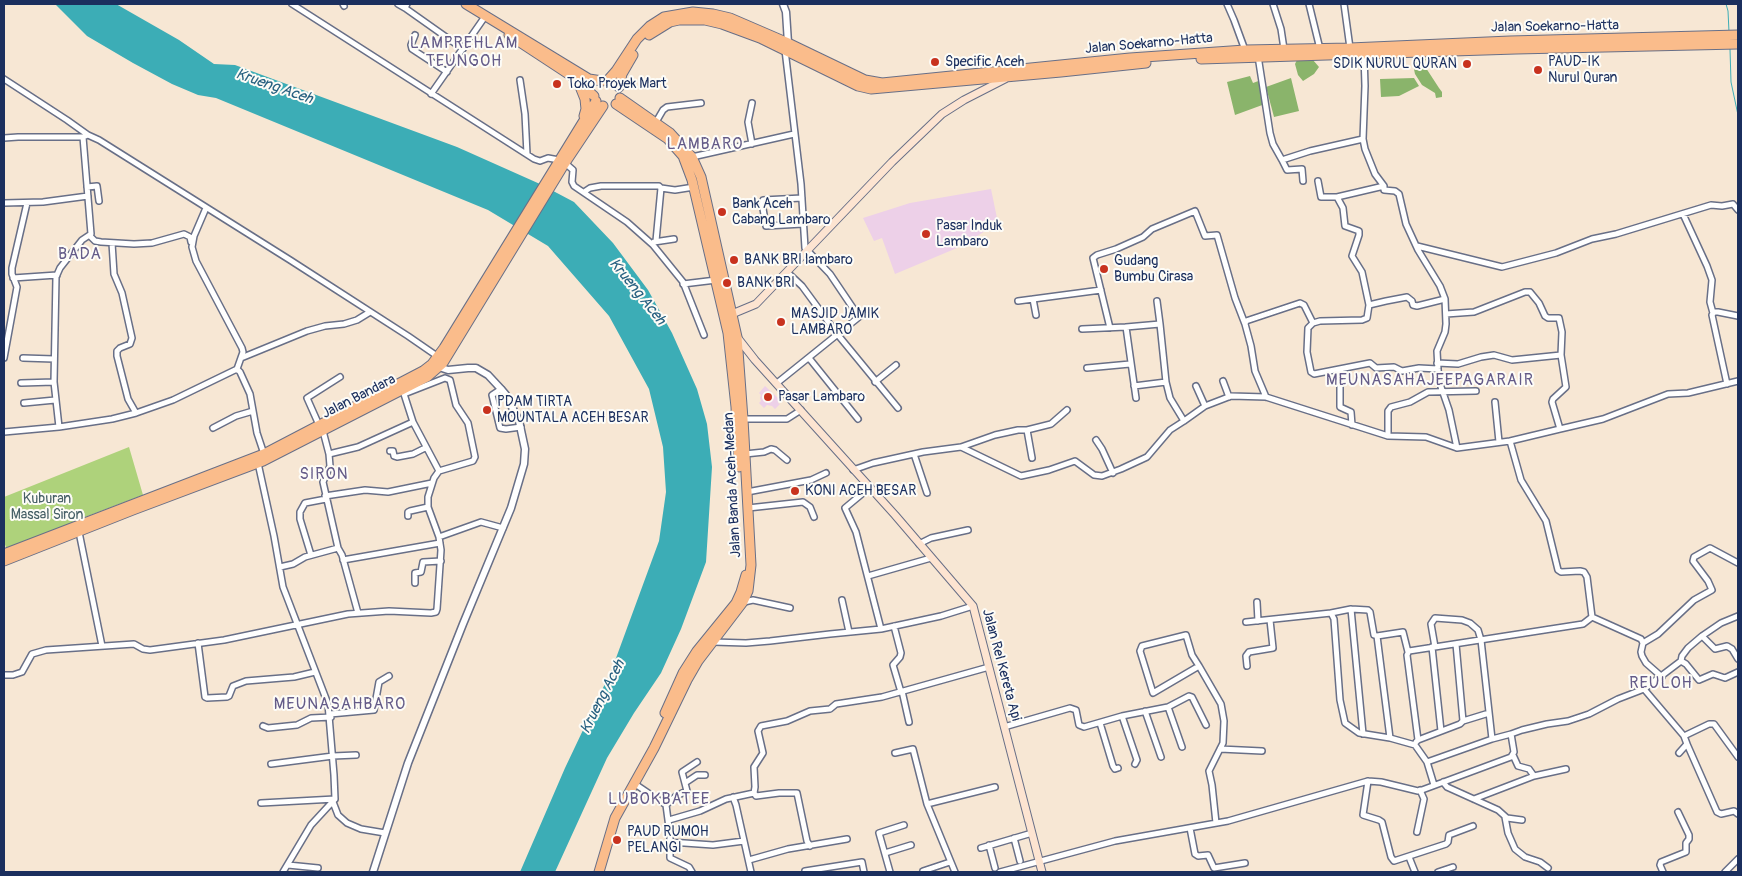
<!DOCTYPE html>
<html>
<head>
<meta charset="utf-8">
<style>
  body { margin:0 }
  #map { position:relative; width:1742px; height:876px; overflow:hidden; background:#f7e7d4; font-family:Pangolin,sans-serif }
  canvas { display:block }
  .frame { position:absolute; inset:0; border:5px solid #1b2f5e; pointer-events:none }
</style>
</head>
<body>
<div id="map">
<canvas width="1742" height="876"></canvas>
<div class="frame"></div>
</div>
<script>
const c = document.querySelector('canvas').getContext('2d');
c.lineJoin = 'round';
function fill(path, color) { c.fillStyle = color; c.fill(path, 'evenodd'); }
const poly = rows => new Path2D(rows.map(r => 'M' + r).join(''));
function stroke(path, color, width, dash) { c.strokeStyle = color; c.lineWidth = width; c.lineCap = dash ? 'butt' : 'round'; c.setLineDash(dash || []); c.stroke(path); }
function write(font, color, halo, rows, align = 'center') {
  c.font = font + ' Pangolin,sans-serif'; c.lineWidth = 4; c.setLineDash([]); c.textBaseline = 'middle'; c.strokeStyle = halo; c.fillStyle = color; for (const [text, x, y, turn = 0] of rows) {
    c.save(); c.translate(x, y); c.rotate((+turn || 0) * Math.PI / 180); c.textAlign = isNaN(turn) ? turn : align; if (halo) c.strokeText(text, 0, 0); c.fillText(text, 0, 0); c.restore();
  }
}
fill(poly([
  [991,189,997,218,987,230,957,248,895,274,882,238,874,241,863,218,910,203],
  [765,386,780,400,778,403,780,404,775,409,772,406,767,405,764,408,759,403,761,401,760,398,761,395,759,393]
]), '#edd0e8');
fill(poly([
  [129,447,143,495,72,522,72,525,7,550,4,542,4,497]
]), '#aed27b');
fill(poly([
  [1419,56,1426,59,1422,67,1426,68,1439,88,1442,92,1442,97,1436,98,1435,93,1422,85,1415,74,1412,60],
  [1297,60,1313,60,1319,67,1314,74,1303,81,1298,75,1295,64],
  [1250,76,1253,83,1261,80,1265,104,1235,115,1227,82],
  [1291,78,1299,111,1274,117,1266,87],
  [1414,78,1419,86,1399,96,1381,97,1380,79]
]), '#8ab46b');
fill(poly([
  [55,4,116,4,179,40,214,64,235,65,457,147,540,184,574,202,613,243,648,290,672,333,697,389,707,424,712,467,706,562,681,629,661,673,634,713,607,758,555,872,520,872,565,768,612,669,659,541,666,492,663,447,649,389,609,316,548,246,488,210,216,98,198,95,172,84,133,63,87,36]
]), '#3cadb6');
stroke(poly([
  [1312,4,1318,32],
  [1726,4,1728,11,1729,32],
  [1730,49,1731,82,1738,115]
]), '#3cadb6', 1);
const minor = poly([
  [292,4,534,159,540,161,548,158,559,160],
  [343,4,344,6],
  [398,4,405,8,407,4],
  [1227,4,1234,20,1245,50],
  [1273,4,1281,29,1284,49],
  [1309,4,1320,49],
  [1344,4,1350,48],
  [405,8,463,49],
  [415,35,411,45,412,49,447,72],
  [1364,54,1365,86,1363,139,1365,149,1375,174,1384,186,1384,190,1395,191,1399,194,1406,224,1418,250,1440,286,1445,299,1446,324,1445,332,1437,351,1438,369,1439,381,1449,410,1457,448],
  [1258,56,1270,133,1273,144,1282,160,1310,151,1363,139],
  [4,79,67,120,88,135],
  [520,80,525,114,527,154],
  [431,94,484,18],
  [752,103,748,122,752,144],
  [656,122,663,110,667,107,701,103],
  [4,138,18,137,83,137,88,135,99,140,290,260,408,336,437,356],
  [692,157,794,134],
  [1282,160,1287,170,1302,169,1303,181],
  [565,163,573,170,572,182,574,186,627,222,653,245,683,282,704,335],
  [1318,181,1321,197,1337,197,1343,208,1345,226,1359,231,1359,235,1352,256,1362,272,1369,305],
  [87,187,97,186,99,201],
  [661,188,675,190,694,187],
  [584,192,590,188,601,186,659,186,661,188,656,241],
  [1337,197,1384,186],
  [802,198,763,200,762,203,766,226,803,224],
  [4,203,43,202,88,196],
  [206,208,194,236,192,247,196,261,242,348,243,352,237,369],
  [1683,214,1707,266,1712,280,1710,302,1713,313],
  [90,236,95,241,101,242,134,244,152,243,184,234,190,237,191,242],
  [654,242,674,239],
  [112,243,114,274,122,293,132,338,130,344,120,348,117,351,117,356,128,399,136,413],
  [1417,246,1502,267,1556,253,1592,239,1616,234,1711,205,1722,206,1733,204,1738,210],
  [787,272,802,286,838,335,898,408],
  [13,278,57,275],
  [683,284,716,280],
  [1033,299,1036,315],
  [1018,301,1101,290],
  [1157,301,1160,324],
  [1446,314,1474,312,1525,292,1530,292,1539,303,1545,316,1548,318,1559,318,1562,332,1561,355],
  [1126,327,1136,398],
  [1110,328,1093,258,1097,255,1116,249,1143,237,1152,229,1195,211,1205,236,1217,235,1235,298,1245,324],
  [1082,329,1126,327,1160,324,1166,382,1170,398,1184,421],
  [4,358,17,287,12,274,12,268,27,203],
  [23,358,54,359],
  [241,358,307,331,325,326,344,324,357,320,370,312],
  [809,358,858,419],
  [1437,363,1458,364,1481,357,1494,355,1512,360,1561,355,1566,387,1553,399,1552,402,1560,429],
  [1087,368,1130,364],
  [237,369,240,372,250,394,257,433,264,454],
  [1340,369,1340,407,1351,412,1352,425],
  [1438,369,1419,368,1402,371,1394,367,1376,368,1370,363,1314,374,1311,372,1307,352,1308,328,1313,323,1320,321,1362,320,1367,318,1369,305,1386,301,1407,297,1412,301,1413,305,1417,306,1445,299],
  [1223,381,1229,397],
  [875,382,896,365],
  [21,383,54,382],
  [777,383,859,317,830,274,805,248,801,184,785,50],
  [1727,384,1712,315,1714,312,1718,312,1738,316],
  [1134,386,1166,382],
  [1196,386,1205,406],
  [501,389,492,395,500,428,506,429,521,427],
  [404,394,445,378,450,380,456,405,468,423,475,457,473,461,439,471],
  [1266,397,1255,371,1251,346,1245,324,1246,321,1300,303,1304,305,1313,323],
  [1495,402,1499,442],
  [24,403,55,400],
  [743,419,787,419,801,410],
  [319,425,307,398,340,377],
  [59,427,54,382,56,277,60,268,82,240,91,234,83,137],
  [213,428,236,416,253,411],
  [1027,430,1032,458],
  [323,431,329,454],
  [4,432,59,427,112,419,136,413,173,400,237,369],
  [1388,436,1388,411,1391,407,1410,402,1428,392,1476,391],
  [1096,440,1102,449,1113,473],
  [1510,441,1521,480,1546,521,1558,570,1561,572,1580,571,1584,572,1587,577,1592,617,1641,639,1643,643,1641,652,1642,656,1646,663,1662,677],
  [961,447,995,435,1018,430,1027,430,1051,424,1067,410],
  [390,451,393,451,394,456,397,457,413,454,425,448],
  [745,454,764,452,771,449,775,450,787,460],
  [914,454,927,493],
  [258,463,274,536,283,587,328,704,334,775,335,799,311,825,283,872],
  [853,470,873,463,923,452,961,447,1021,476,1049,470,1075,461,1094,475,1102,476,1121,469,1147,457,1170,430,1184,421,1205,406,1231,396,1266,397,1388,436,1426,437,1457,448,1510,441,1560,429,1603,419,1668,394,1688,393,1738,381],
  [869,488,845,508,856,532,881,629],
  [747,492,811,480,826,473],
  [325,496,365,490,388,492,432,483],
  [748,508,803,502,810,507,814,517],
  [408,516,408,512,410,511,428,507],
  [79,532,102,646],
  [439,537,481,522,503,528],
  [919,544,931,538,968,530],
  [311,555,300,519,300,512,305,503,326,499],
  [343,560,440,543],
  [280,567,293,564,305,557,338,548],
  [868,576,931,558],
  [415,583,415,573,421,572,423,562,441,561],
  [842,600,849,632],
  [744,602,753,600,790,608],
  [1257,602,1258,621],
  [1351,609,1363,734],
  [358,613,342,555,338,548,323,482,330,466,329,454,358,447,413,422,404,394,402,391],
  [1331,613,1351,609,1368,610,1370,612,1374,635,1377,636,1403,632,1408,652],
  [1246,622,1331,613,1334,619,1340,700,1345,723,1359,733,1390,738,1415,745,1427,762,1434,785],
  [894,626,901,653,900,657,893,665,901,692],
  [1377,636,1390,738],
  [1702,636,1715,649,1727,646,1732,649,1738,659],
  [713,642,746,643,770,641,830,634,881,629,941,616,973,606],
  [198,643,205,697,207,698,227,697,229,696,233,686,246,681,294,677,315,672],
  [1643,643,1658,634,1694,600,1712,590,1708,581,1693,561,1694,557,1710,548,1738,563],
  [1432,647,1441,731],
  [1435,647,1431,624,1435,618,1462,620,1470,623,1478,630,1481,640,1492,739],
  [1681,661,1682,656,1688,648,1702,636,1721,623,1738,616],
  [1199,666,1153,693,1140,651,1142,646,1186,635,1192,655,1199,666,1221,704,1224,721,1223,743,1209,771,1212,785,1216,823],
  [1247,666,1246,656,1249,652,1273,648,1270,620],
  [4,675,13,675,22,672,32,654,46,650,134,644,143,649,150,650,224,640,348,614,389,611,431,613,436,612,437,609,441,550,439,537,428,507,428,497,434,478,439,471,413,422],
  [1644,689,1684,736,1687,744,1679,753],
  [902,691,909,722],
  [1168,707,1182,747],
  [1145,711,1161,757],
  [330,714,374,710,379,682,389,676],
  [1122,716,1137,760,1135,764],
  [1463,721,1489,713],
  [1100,723,1113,766,1115,769,1118,768],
  [263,726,268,728,297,725,311,718,331,717],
  [1004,727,1070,708,1076,710,1079,725,1084,727,1122,716,1168,707,1189,696,1192,697,1206,725],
  [1684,736,1709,724,1714,724,1738,757],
  [1418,740,1407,655,1409,651,1583,624,1592,617],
  [1416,742,1418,740,1460,724,1463,721,1456,644],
  [1687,744,1717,812,1721,814,1734,811,1738,814],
  [1220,749,1262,751],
  [895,753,913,749,927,804,955,872],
  [1513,755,1518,766,1529,769,1534,776,1566,769],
  [1427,762,1492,739,1511,734],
  [271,764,333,756,356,755],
  [1368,781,1363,815,1379,820,1382,822,1391,857,1394,861,1446,844,1448,842,1449,835,1473,826],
  [1443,782,1447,787,1498,810,1507,818,1522,820],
  [685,783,697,775,705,775],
  [635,784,666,805,670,835,670,858,689,867,692,872],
  [754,793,756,796,779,793,797,793,807,841,810,846],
  [733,797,736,805,751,872],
  [1474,799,1534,776],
  [333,802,338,815,347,823,361,829,385,833],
  [261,803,335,799],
  [927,804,995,787],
  [666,805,676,796,687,791,682,772,697,762],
  [1505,817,1508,833,1515,849,1525,857,1540,862,1548,868],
  [669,820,700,811,726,799,754,793,755,787,754,767,763,753,758,731,761,726,787,721,810,711,830,709,836,704,882,697,989,667],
  [1190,828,1195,854,1198,856,1208,855,1214,868,1245,863],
  [1417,832,1424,799,1420,790],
  [1014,838,1020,861],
  [670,842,713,845,744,841],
  [989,845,995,868],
  [981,848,1032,833],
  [885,853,911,845],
  [1409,857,1415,872],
  [749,860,788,849,847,839],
  [288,865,318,868],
  [805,871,862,862,864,872],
  [923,871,950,862],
  [890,872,879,833,904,825],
  [1000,872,1115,841,1228,821,1368,781,1381,782,1418,791,1422,790,1511,757,1514,752,1511,734,1522,730,1547,724,1568,721,1589,714,1618,699,1644,689,1681,661,1686,664,1699,680,1713,674,1725,678,1738,672],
  [1438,872,1453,867],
  [1663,872,1660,865,1661,862,1686,852,1686,843,1689,839,1689,835,1678,812],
  [1725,872,1738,859]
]);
const tertiary = poly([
  [783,4,786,12,788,43],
  [373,872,408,763,463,624,511,508,524,464,525,449,519,421,506,395,501,389,488,375,476,368,468,368,448,370,439,367]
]);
const secondary = poly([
  [732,314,756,304,892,162,942,114,964,100,1005,79],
  [737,337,755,360,895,515,973,606,1042,872]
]);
const trunk = poly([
  [466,4,589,79,602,81],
  [509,35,573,77,594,96],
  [649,35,670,22,679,20,705,20,722,24,760,38,858,86,871,89,1061,72,1146,63],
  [1201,59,1516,49,1738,44],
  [608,80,616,71,637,39,650,26,664,17,693,12,713,14,730,18,788,43,865,80,882,83,1130,58,1245,50,1350,48,1510,41,1738,35],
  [579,84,585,99,586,109,584,116],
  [619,87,622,74,633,55],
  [616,104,668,139,683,156,692,180,728,333,736,407,739,467],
  [4,554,264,454,423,371,432,364,444,348,596,101],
  [4,561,133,510,263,461,427,377,443,363,565,163,603,106],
  [665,713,683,673,697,651,736,603,741,592,746,575],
  [599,872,615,818,654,748,687,680,698,661,743,602,748,591,751,565,743,419,737,337,701,177,692,157,670,133,620,98]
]);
stroke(minor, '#686f87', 8);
stroke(tertiary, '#686f87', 9);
stroke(secondary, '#686f87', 9);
stroke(trunk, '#686f87', 11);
stroke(minor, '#fff', 5);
stroke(tertiary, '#fff', 6);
stroke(secondary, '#fde4d1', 7);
stroke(trunk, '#fabc8b', 9);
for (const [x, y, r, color] of [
  [935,62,5,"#c8321e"],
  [1467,64,5,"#c8321e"],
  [1538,70,5,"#c8321e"],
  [557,84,5,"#c8321e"],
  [722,212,5,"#c8321e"],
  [926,234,5,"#c8321e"],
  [734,260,5,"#c8321e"],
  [1104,269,5,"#c8321e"],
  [727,283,5,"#c8321e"],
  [781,322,5,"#c8321e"],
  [768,397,5,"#c8321e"],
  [487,410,5,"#c8321e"],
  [795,491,5,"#c8321e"],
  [617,840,5,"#c8321e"]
]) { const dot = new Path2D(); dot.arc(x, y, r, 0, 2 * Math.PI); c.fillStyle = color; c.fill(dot); stroke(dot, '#fdfcf7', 2); }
write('14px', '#1b2f5e', '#fdfcf7', [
  ["Jalan Soekarno-Hatta",1555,27,-1],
  ["Jalan Soekarno-Hatta",1149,44,-5],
  ["Jalan Bandara",359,397,-27],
  ["Jalan Banda Aceh-Medan",733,485,-93],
  ["Jalan Rel Kereta Api",1001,665,75]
]);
write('14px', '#1b2f5e', '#fdfcf7', [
  ["Specific Aceh",945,62],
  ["PAUD-IK",1548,62],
  ["Nurul Quran",1548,78],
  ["SDIK NURUL QURAN",1457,64,"right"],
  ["Toko Proyek Mart",567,84],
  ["Bank Aceh",732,204],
  ["Cabang Lambaro",732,220],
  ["Pasar Induk",936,226],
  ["Lambaro",936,242],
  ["BANK BRI lambaro",744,260],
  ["Gudang",1114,261],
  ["Bumbu Cirasa",1114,277],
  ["BANK BRI",737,283],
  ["MASJID JAMIK",791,314],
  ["LAMBARO",791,330],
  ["Pasar Lambaro",778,397],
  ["PDAM TIRTA",497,402],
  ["MOUNTALA ACEH BESAR",497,418],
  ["KONI ACEH BESAR",805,491],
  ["PAUD RUMOH",627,832],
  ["PELANGI",627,848]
], 'left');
write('14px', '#476067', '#fdfcf7', [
  ["Kuburan",47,499],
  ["Massal Siron",47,515]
]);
write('italic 15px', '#286181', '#fdfcf7', [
  ["Krueng Aceh",274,87,19],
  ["Krueng Aceh",637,292,51],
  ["Krueng Aceh",603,697,-63]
]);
c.letterSpacing = '1px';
write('16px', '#645b88', '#fdfcf7', [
  ["LAMPREHLAM",464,44],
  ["TEUNGOH",464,62],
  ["LAMBARO",705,145],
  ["BADA",80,255],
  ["MEUNASAHAJEEPAGARAIR",1430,381],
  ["SIRON",324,475],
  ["REULOH",1661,684],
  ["MEUNASAHBARO",340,705],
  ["LUBOKBATEE",659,800]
]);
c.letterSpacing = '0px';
</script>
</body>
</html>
